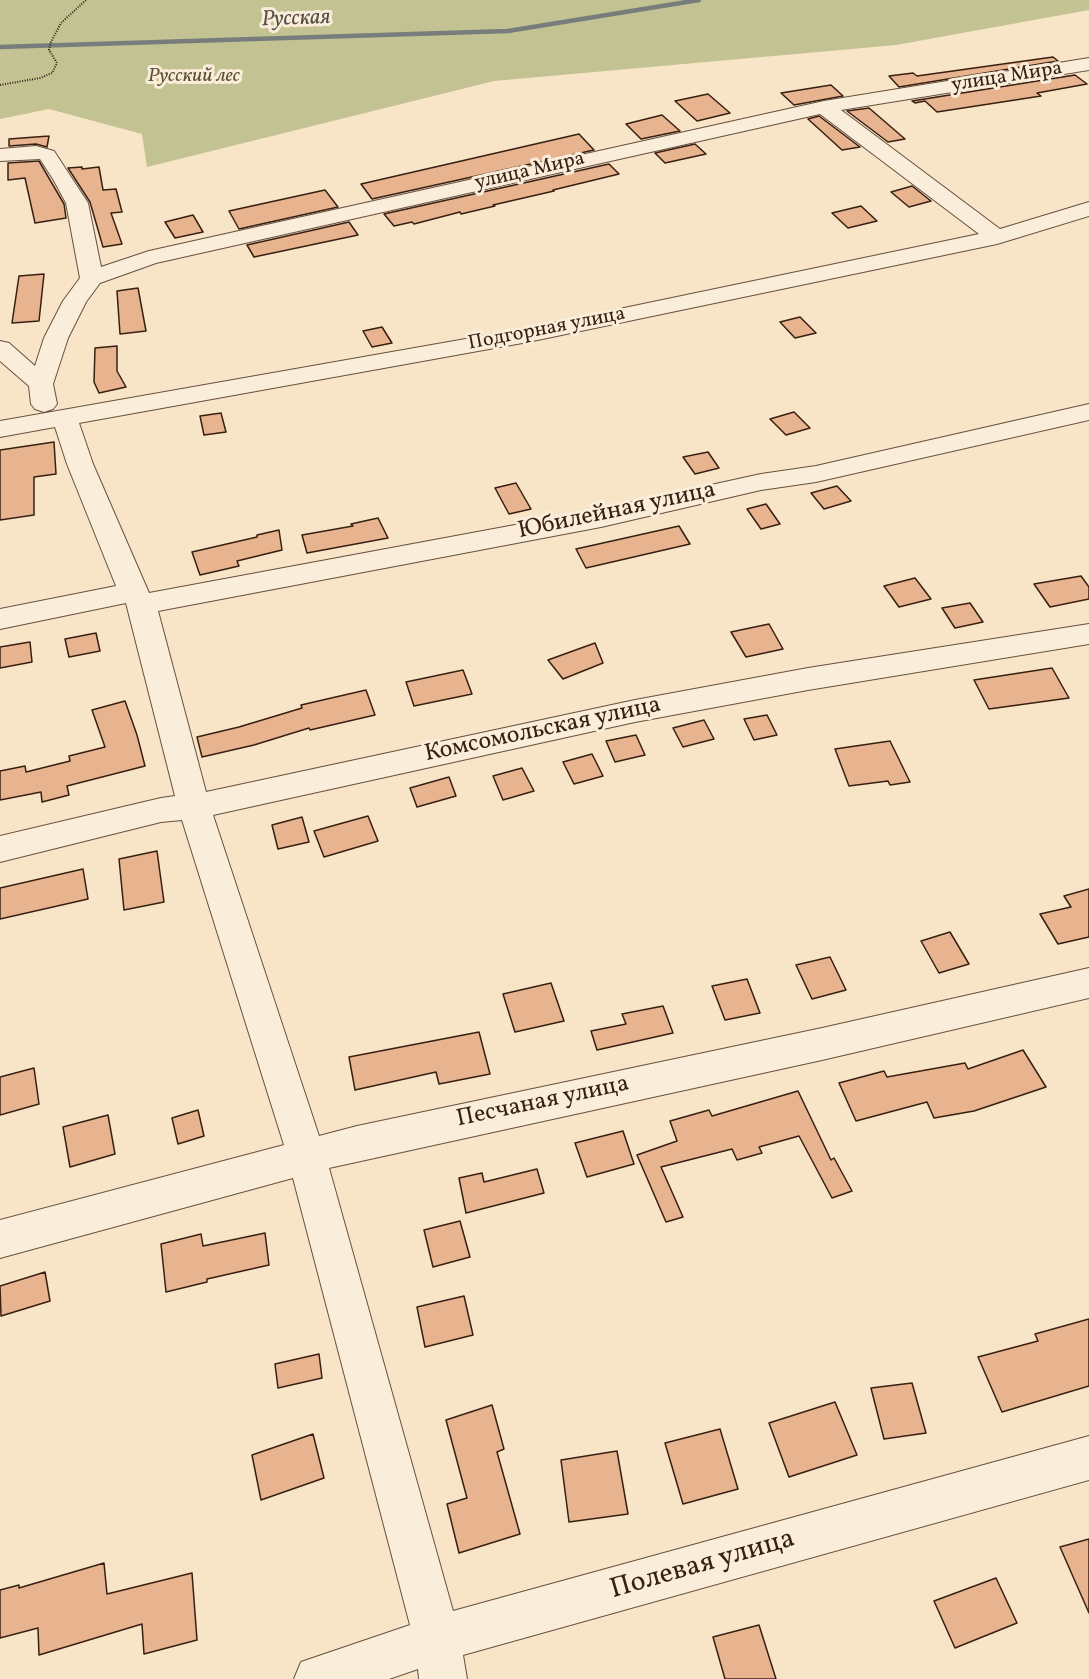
<!DOCTYPE html>
<html>
<head>
<meta charset="utf-8">
<style>
  body { margin:0 }
  canvas { display:block; background:#f8e4c6 }
</style>
</head>
<body>
<canvas width="1089" height="1679"></canvas>
<script>
const c = document.querySelector('canvas').getContext('2d');
c.lineJoin = 'round';
function fill(path, color) { c.fillStyle = color; c.fill(path, 'evenodd'); }
const poly = rows => new Path2D(rows.map(r => 'M' + r).join(''));
function stroke(path, color, width, dash) { c.strokeStyle = color; c.lineWidth = width; c.lineCap = dash ? 'butt' : 'round'; c.setLineDash(dash || []); c.stroke(path); }
function write(font, color, halo, rows, align = 'center') {
  c.font = font + ' Vollkorn,serif'; c.lineWidth = 6; c.setLineDash([]); c.textBaseline = 'middle'; c.strokeStyle = halo; c.fillStyle = color; for (const [text, x, y, turn = 0] of rows) {
    c.save(); c.translate(x, y); c.rotate((+turn || 0) * Math.PI / 180); c.textAlign = isNaN(turn) ? turn : align; if (halo) c.strokeText(text, 0, 0); c.fillText(text, 0, 0); c.restore();
  }
}
fill(poly([
  [0,0,1089,0,1089,10,896,45,494,81,147,167,142,134,49,109,0,119]
]), '#c2c292');
stroke(poly([
  [0,47,508,31,699,0]
]), '#777d7a', 4.5);
const building = poly([
  [1053,57,1058,61,899,87,889,76,913,73,917,76,1053,57],
  [1075,75,1087,84,1037,93,1041,96,937,112,925,101,915,103,912,101,1075,75],
  [831,85,843,96,794,105,781,93,831,85],
  [708,94,730,113,697,121,675,101,708,94],
  [869,108,905,139,888,142,847,111,869,108],
  [662,115,680,131,641,139,626,124,662,115],
  [819,116,860,147,842,150,808,119,819,116],
  [579,134,594,150,372,199,361,184,579,134],
  [49,136,47,147,36,144,9,146,9,139,49,136],
  [695,144,706,154,665,163,655,153,695,144],
  [39,161,64,204,66,218,35,223,25,178,8,180,8,163,39,161],
  [609,164,619,174,553,190,554,191,493,205,495,206,461,214,460,212,414,224,412,222,394,226,384,214,609,164],
  [82,167,82,169,99,167,103,190,116,189,122,212,111,213,122,244,103,247,90,202,68,168,82,167],
  [912,186,931,201,909,207,891,192,912,186],
  [325,190,338,207,239,229,229,211,325,190],
  [861,206,877,221,848,228,832,213,861,206],
  [193,215,203,232,175,238,165,222,193,215],
  [349,222,358,235,254,257,247,245,349,222],
  [44,274,39,321,12,323,19,276,44,274],
  [138,288,146,331,120,334,117,291,138,288],
  [800,317,816,333,795,338,780,322,800,317],
  [382,327,392,343,372,347,363,331,382,327],
  [117,346,117,371,126,387,99,393,94,382,95,348,117,346],
  [794,412,810,428,786,435,770,419,794,412],
  [221,413,226,432,204,435,200,416,221,413],
  [54,442,56,474,34,477,34,515,0,520,0,450,54,442],
  [708,452,719,468,695,474,683,457,708,452],
  [516,483,531,509,509,514,495,488,516,483],
  [837,486,851,501,824,509,811,493,837,486],
  [766,504,780,524,761,529,747,509,766,504],
  [378,518,388,538,307,553,302,535,353,526,351,524,378,518],
  [679,526,690,544,586,568,576,549,679,526],
  [279,530,282,550,237,561,239,566,200,575,192,552,257,537,257,535,279,530],
  [1081,576,1089,587,1089,599,1050,607,1034,584,1081,576],
  [915,578,931,599,899,607,884,586,915,578],
  [970,603,983,622,955,628,942,608,970,603],
  [769,624,783,649,746,657,731,632,769,624],
  [96,633,100,651,69,657,65,639,96,633],
  [30,642,32,662,0,668,0,647,30,642],
  [595,643,603,663,563,679,548,660,595,643],
  [1052,668,1069,698,989,709,974,680,1052,668],
  [463,670,472,694,414,706,406,682,463,670],
  [366,690,375,715,310,730,309,728,254,745,202,757,197,737,239,727,302,708,301,705,366,690],
  [125,701,137,735,145,766,67,786,69,795,42,802,41,792,0,800,0,771,25,766,26,772,70,761,69,756,105,747,92,710,125,701],
  [767,715,777,735,754,740,744,719,767,715],
  [704,720,714,739,683,747,673,728,704,720],
  [636,735,645,755,615,762,606,741,636,735],
  [890,741,910,782,890,785,888,781,849,786,835,749,890,741],
  [592,754,603,776,574,784,563,762,592,754],
  [522,768,534,791,503,800,493,776,522,768],
  [449,777,456,796,417,807,410,788,449,777],
  [368,816,378,841,324,857,314,831,368,816],
  [302,817,309,842,278,849,272,825,302,817],
  [157,851,164,902,124,910,119,859,157,851],
  [83,869,88,899,0,919,0,888,83,869],
  [1089,889,1089,937,1058,944,1040,914,1071,907,1064,896,1089,889],
  [950,932,969,964,939,973,921,941,950,932],
  [830,957,846,990,812,999,796,965,830,957],
  [747,979,760,1013,725,1020,712,986,747,979],
  [551,983,564,1021,515,1032,503,994,551,983],
  [663,1006,673,1033,597,1050,591,1031,626,1024,622,1014,663,1006],
  [479,1032,490,1074,439,1084,436,1072,355,1090,349,1057,479,1032],
  [1023,1050,1046,1087,974,1111,934,1118,927,1102,856,1121,839,1083,884,1071,887,1077,965,1063,968,1069,1023,1050],
  [34,1068,39,1104,0,1115,0,1077,34,1068],
  [798,1091,831,1160,834,1158,852,1191,832,1198,799,1136,759,1147,762,1153,737,1160,732,1149,661,1167,683,1217,666,1222,637,1155,677,1141,670,1121,709,1110,712,1116,798,1091],
  [198,1110,204,1136,178,1144,172,1118,198,1110],
  [108,1115,115,1154,70,1167,63,1127,108,1115],
  [623,1131,634,1164,587,1177,575,1143,623,1131],
  [537,1169,544,1193,466,1213,459,1178,482,1173,484,1182,537,1169],
  [460,1221,470,1257,433,1267,424,1230,460,1221],
  [265,1233,269,1265,207,1279,207,1282,166,1292,161,1244,201,1234,203,1246,265,1233],
  [45,1272,50,1301,1,1316,0,1286,45,1272],
  [464,1296,473,1335,425,1347,417,1307,464,1296],
  [1089,1319,1089,1386,1002,1412,978,1357,1038,1341,1035,1334,1089,1319],
  [319,1354,322,1378,278,1388,275,1364,319,1354],
  [912,1383,926,1433,884,1439,871,1388,912,1383],
  [835,1402,857,1455,789,1477,769,1423,835,1402],
  [492,1405,504,1449,497,1452,520,1534,459,1553,447,1504,467,1498,446,1420,492,1405],
  [720,1429,738,1489,683,1504,665,1443,720,1429],
  [313,1434,324,1478,261,1500,252,1455,313,1434],
  [617,1451,628,1514,569,1522,561,1460,617,1451],
  [1089,1539,1089,1613,1060,1547,1089,1539],
  [104,1563,107,1594,192,1573,197,1640,144,1654,142,1624,39,1655,38,1628,0,1638,0,1590,19,1585,19,1588,104,1563],
  [996,1578,1017,1623,955,1648,934,1601,996,1578],
  [759,1625,776,1679,725,1679,713,1637,759,1625]
]);
fill(building, '#e8b48f');
stroke(building, '#371f12', 1.5);
const minor = poly([
  [1089,58,1089,70,841,110,1000,229,1089,202,1089,216,997,244,528,342,79,423,93,464,149,593,601,509,761,474,816,466,1089,404,1089,420,816,482,761,490,601,527,158,611,206,792,635,700,808,668,1089,624,1089,644,808,690,635,722,213,815,319,1136,357,1126,822,1028,1089,968,1089,998,822,1060,329,1168,453,1611,1089,1436,1089,1480,463,1655,467,1679,419,1679,418,1669,389,1679,294,1679,301,1662,410,1625,293,1178,0,1258,0,1220,284,1145,182,820,161,822,0,862,0,836,161,798,175,796,126,603,0,629,0,609,116,586,67,464,55,427,0,437,0,421,528,328,979,234,820,114,156,263,100,283,86,302,68,338,53,384,57,404,53,409,44,412,35,409,31,404,29,386,0,361,0,341,9,343,35,366,44,338,63,301,80,278,66,203,53,179,40,159,0,161,0,149,36,146,54,151,88,203,101,267,149,251,824,101,1089,58]
]);
stroke(minor, '#67503f', 2);
stroke(poly([
  [0,85,40,78,52,73,57,63,49,50,51,42,61,23,86,0]
]), '#371f12', 2, [1, 1.5]);
fill(minor, '#faedda');
write('italic 20px', '#615038', '#faedda', [
  ["Русский лес",194,77]
]);
write('20px', '#371f12', '#faedda', [
  ["улица Мира",1007,78,-9],
  ["улица Мира",530,172,-13],
  ["Подгорная улица",547,330,-11]
]);
write('italic 22px', '#574e46', '#faedda', [
  ["Русская",296,20,-2]
]);
write('24px', '#371f12', '#faedda', [
  ["Юбилейная улица",617,512,-12],
  ["Комсомольская улица",543,731,-12],
  ["Песчаная улица",543,1103,-12]
]);
write('28px', '#371f12', '#faedda', [
  ["Полевая улица",703,1566,-16]
]);
</script>
</body>
</html>
